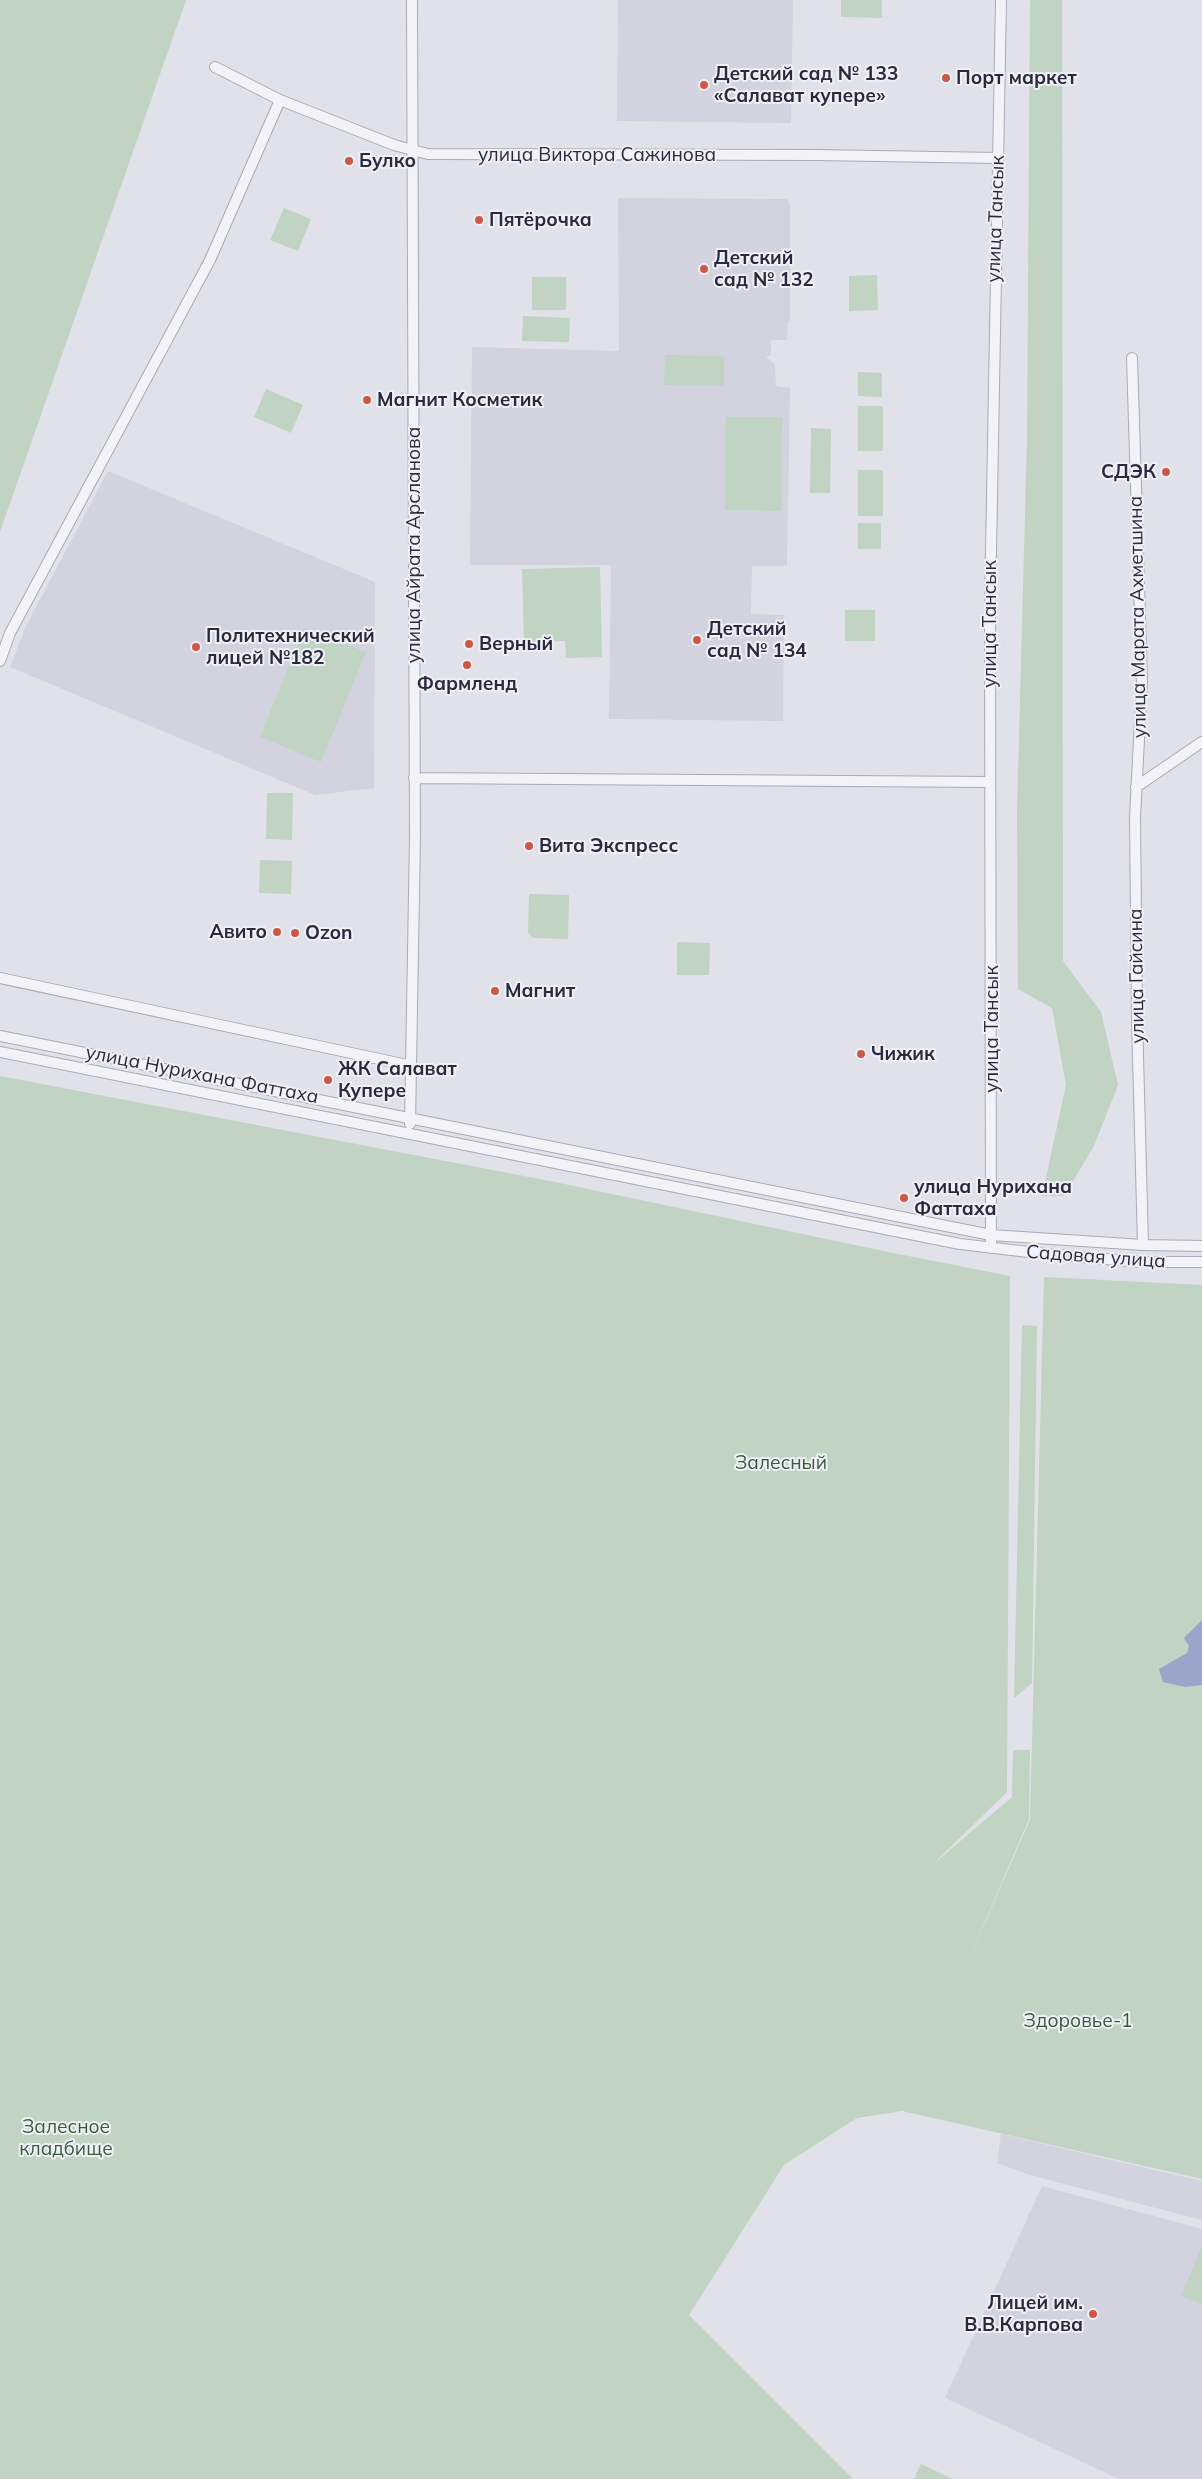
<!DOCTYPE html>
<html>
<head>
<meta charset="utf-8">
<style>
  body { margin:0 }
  canvas { display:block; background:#e0e1e9 }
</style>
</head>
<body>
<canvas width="1202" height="2479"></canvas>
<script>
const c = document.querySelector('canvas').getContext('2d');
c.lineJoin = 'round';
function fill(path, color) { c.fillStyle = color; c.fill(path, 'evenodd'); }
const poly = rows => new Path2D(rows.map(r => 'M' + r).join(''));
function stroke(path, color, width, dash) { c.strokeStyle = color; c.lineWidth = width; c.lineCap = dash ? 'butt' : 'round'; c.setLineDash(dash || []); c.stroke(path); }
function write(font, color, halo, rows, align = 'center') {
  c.font = font + ' Mulish,sans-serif'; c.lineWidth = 4; c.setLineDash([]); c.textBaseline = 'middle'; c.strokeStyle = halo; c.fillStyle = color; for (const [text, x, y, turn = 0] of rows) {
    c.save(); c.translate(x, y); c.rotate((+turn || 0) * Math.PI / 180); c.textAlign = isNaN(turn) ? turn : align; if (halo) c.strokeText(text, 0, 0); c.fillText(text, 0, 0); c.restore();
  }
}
fill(poly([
  [618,0,793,0,791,123,617,121],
  [618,198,787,199,790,206,790,321,788,322,787,340,771,340,771,355,766,357,775,365,776,386,790,388,787,566,752,566,751,614,784,615,783,721,609,719,611,565,470,565,472,347,619,351],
  [108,471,375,582,374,788,315,795,10,667,26,626],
  [1001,2134,1202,2181,1202,2220,1030,2175,997,2163],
  [1042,2186,1202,2229,1202,2479,1119,2479,945,2398]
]), '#d2d3de');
fill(poly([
  [0,0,186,0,0,532],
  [841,0,882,0,882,18,841,17],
  [1030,0,1062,0,1063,961,1101,1012,1118,1085,1094,1146,1064,1196,1042,1196,1066,1085,1052,1008,1018,989,1017,812,1027,439],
  [284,208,311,219,298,251,270,240],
  [877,275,878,310,849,311,849,276],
  [532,277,566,277,566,310,532,310],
  [523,316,570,318,569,342,522,341],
  [665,355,724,356,724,386,664,385],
  [858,372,882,373,882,397,858,396],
  [266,389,303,405,291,433,254,417],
  [858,406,883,406,883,451,858,451],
  [726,417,782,417,781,511,725,510],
  [811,428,831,429,830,493,810,493],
  [858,470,883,470,883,516,858,516],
  [858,523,881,523,881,549,858,549],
  [600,567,602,657,566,658,565,641,524,642,522,569],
  [845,610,875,610,875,641,845,641],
  [304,628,366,652,321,762,260,737],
  [267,793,293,793,292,840,266,839],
  [260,860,292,861,291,894,259,893],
  [529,894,569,895,568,939,533,938,528,933],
  [677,942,710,943,709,975,677,975],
  [0,1076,550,1181,893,1253,1010,1276,1007,1792,931,1866,1012,1797,1013,1750,1030,1750,1029,1819,961,1977,1030,1820,1044,1277,1202,1285,1202,2179,902,2111,857,2118,784,2165,689,2315,853,2479,0,2479],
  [1022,1325,1037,1326,1032,1683,1014,1698],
  [1202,2246,1202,2305,1181,2296],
  [921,2464,953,2479,914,2479]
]), '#c1d3c2');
fill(poly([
  [1202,1620,1202,1685,1185,1687,1163,1682,1159,1669,1187,1653,1189,1646,1184,1638]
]), '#9ba4c9');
const minor = poly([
  [215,67,280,100,394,145,428,154,816,155,998,158],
  [1132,358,1142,681,1135,817,1137,1018,1143,1245],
  [0,661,10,633,210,260,280,100],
  [414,778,990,782],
  [1136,787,1202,742],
  [0,978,412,1066],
  [0,1036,991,1235,1143,1245,1202,1246],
  [0,1052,960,1244,1046,1254,1141,1262,1202,1262],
  [410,1124,415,837,412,0],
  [991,1248,990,607,1001,0]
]);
stroke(minor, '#a9aab6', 12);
stroke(minor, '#f3f3f7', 10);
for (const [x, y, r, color] of [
  [946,78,5,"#cd5846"],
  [704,85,5,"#cd5846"],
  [349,161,5,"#cd5846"],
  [479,220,5,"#cd5846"],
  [704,269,5,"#cd5846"],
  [367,400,5,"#cd5846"],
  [1166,472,5,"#cd5846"],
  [697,640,5,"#cd5846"],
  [469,644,5,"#cd5846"],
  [196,647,5,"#cd5846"],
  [467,665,5,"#cd5846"],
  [529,846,5,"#cd5846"],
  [277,932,5,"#cd5846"],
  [295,933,5,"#cd5846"],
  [495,991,5,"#cd5846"],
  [861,1054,5,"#cd5846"],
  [328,1080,5,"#cd5846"],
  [904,1198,5,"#cd5846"],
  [1093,2314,5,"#cd5846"]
]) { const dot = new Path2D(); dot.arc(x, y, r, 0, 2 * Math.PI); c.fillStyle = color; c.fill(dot); stroke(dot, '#eff0f6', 2); }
write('bold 19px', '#292a40', '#eff0f6', [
  ["Детский сад № 133",714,74],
  ["«Салават купере»",714,96],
  ["Порт маркет",956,78],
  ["Булко",359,161],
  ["Пятёрочка",489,220],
  ["Детский",714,258],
  ["сад № 132",714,280],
  ["Магнит Косметик",377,400],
  ["СДЭК",1156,472,"right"],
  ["Детский",707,629],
  ["сад № 134",707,651],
  ["Политехнический",206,636],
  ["лицей №182",206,658],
  ["Верный",479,644],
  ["Фармленд",467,684,"center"],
  ["Вита Экспресс",539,846],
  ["Авито",267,932,"right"],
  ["Ozon",305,933],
  ["Магнит",505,991],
  ["Чижик",871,1054],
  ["ЖК Салават",338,1069],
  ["Купере",338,1091],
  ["улица Нурихана",914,1187],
  ["Фаттаха",914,1209],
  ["Лицей им.",1083,2303,"right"],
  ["В.В.Карпова",1083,2325,"right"]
], 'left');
write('19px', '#292a40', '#eff0f6', [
  ["улица Виктора Сажинова",597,155],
  ["улица Тансык",996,219,-88],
  ["улица Айрата Арсланова",414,545,-90],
  ["улица Марата Ахметшина",1138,617,-91],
  ["улица Тансык",990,624,-90],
  ["улица Гайсина",1137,976,-91],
  ["улица Тансык",992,1029,-90],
  ["улица Нурихана Фаттаха",202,1075,11],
  ["Садовая улица",1096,1257,4]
]);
write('19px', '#365c3a', '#eff0f6', [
  ["Залесный",781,1463],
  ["Здоровье-1",1078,2021],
  ["Залесное",66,2127],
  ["кладбище",66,2149]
]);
</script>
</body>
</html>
